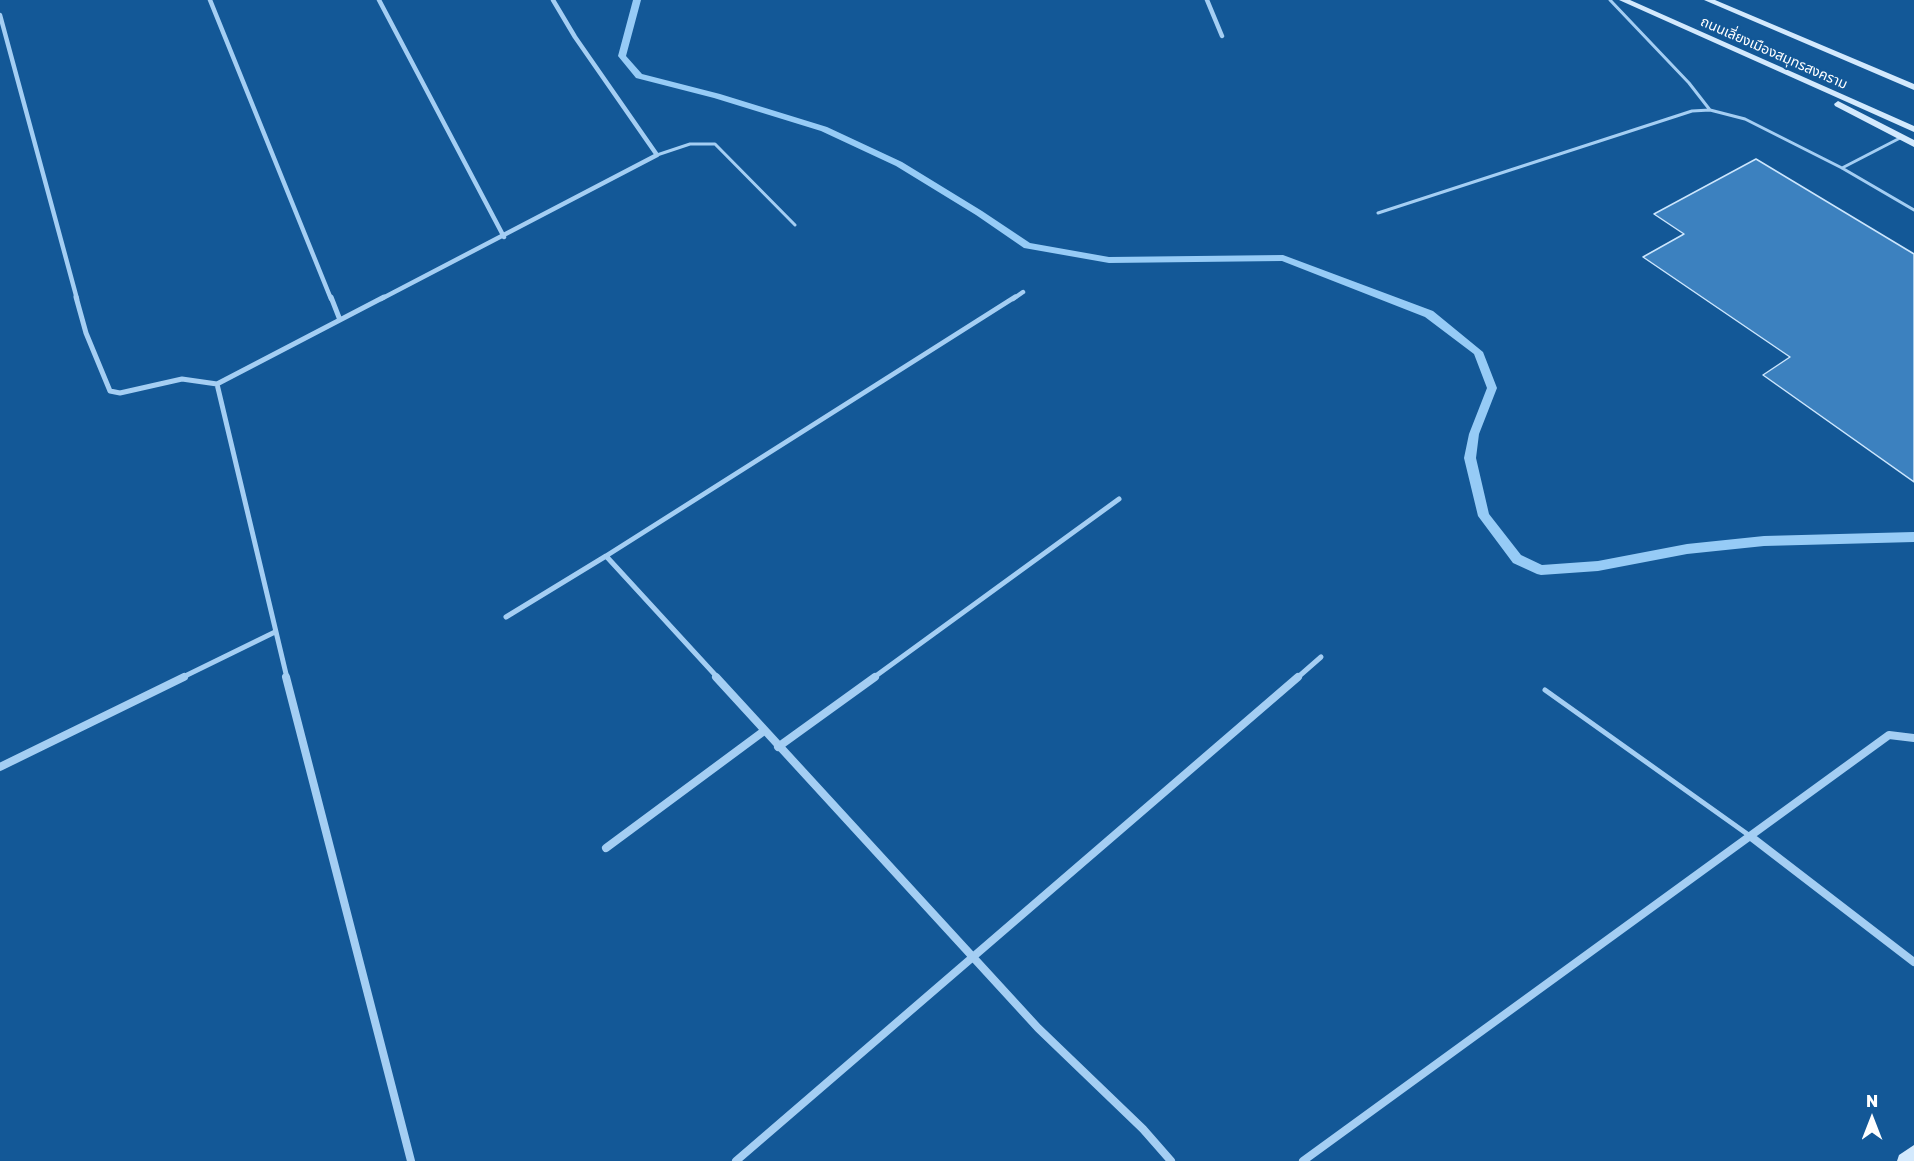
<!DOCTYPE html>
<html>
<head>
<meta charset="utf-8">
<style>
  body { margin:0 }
  #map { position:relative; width:1914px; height:1161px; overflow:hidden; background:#135897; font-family:"Golos Text",sans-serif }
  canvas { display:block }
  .north { position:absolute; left:1842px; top:1089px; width:60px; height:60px; -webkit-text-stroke:4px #135897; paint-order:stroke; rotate:0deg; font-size:16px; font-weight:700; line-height:24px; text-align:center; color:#fff }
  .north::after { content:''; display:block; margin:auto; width:21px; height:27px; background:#fff; clip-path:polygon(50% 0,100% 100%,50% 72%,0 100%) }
</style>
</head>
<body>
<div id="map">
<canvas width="1914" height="1161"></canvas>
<div class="north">N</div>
</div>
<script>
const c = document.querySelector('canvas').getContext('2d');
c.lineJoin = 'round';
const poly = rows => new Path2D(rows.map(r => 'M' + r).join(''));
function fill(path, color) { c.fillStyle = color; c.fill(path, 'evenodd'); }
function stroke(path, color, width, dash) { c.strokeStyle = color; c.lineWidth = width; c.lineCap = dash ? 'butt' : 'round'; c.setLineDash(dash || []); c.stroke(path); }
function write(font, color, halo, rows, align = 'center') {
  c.font = font + ' "Golos Text","Noto Sans Thai",sans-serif'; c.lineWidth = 4.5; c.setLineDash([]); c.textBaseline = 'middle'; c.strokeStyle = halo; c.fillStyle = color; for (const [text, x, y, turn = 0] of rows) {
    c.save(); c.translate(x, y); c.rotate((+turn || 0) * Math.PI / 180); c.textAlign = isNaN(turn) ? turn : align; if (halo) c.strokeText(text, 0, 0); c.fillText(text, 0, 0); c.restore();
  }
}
fill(poly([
  [633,0,641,0,626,56,642,74,720,94,827,127,902,162,982,211,1030,243,1109,257,1283,255,1433,311,1483,352,1497,388,1479,434,1476,458,1489,514,1521,555,1542,565,1598,561,1687,544,1764,536,1914,532,1914,542,1764,546,1687,554,1598,571,1541,575,1537,574,1513,563,1478,516,1464,458,1469,434,1487,388,1474,354,1425,317,1282,261,1109,263,1024,248,976,215,896,166,821,131,714,98,636,78,618,56,633,0]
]), '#96cbf6');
const building = poly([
  [1756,159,1914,254,1914,482,1763,375,1790,357,1643,257,1684,234,1654,214,1756,159]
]);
fill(building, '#3c81bf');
stroke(building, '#cce6fd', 1.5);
stroke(poly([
  [1610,0,1689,83,1710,110],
  [657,155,690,144,715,144,795,225],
  [1842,168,1902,137],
  [1378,213,1692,111,1710,110,1745,119,1842,168,1914,210]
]), '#a4cef3', 3);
stroke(poly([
  [1545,690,1750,836]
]), '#a4cef3', 5);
stroke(poly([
  [210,0,331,299],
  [379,0,504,237],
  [1207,0,1222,36],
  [0,15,77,299],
  [381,299,657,155,575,37,553,0],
  [1013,299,1023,292]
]), '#a4cef3', 4.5);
stroke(poly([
  [76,297,86,333,110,391,120,393,182,379,217,384,384,297],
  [331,297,340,320],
  [217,384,287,678],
  [506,617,606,556],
  [181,678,275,632],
  [718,678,606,556,1015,297],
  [873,678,1119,499],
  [1297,678,1321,657]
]), '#a4cef3', 5);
stroke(poly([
  [286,677,411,1161],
  [716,677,1038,1028,1143,1129,1171,1161],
  [778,747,875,677],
  [0,767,184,677],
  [1750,836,1914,962],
  [606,848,764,731],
  [736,1161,1298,677],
  [1303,1161,1889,735,1914,738]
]), '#a4cef3', 8);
fill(poly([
  [1619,0,1630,0,1914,126,1914,132,1619,0],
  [1704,0,1715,0,1914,84,1914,90,1704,0],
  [1838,101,1914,140,1914,147,1835,106,1834,104,1838,101],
  [1914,1145,1914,1161,1897,1161,1899,1155,1914,1145]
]), '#d3e9fd');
write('14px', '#fff', '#135897', [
  ["ถนนเลี่ยงเมืองสมุทรสงคราม",1774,53,24]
]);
</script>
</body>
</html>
